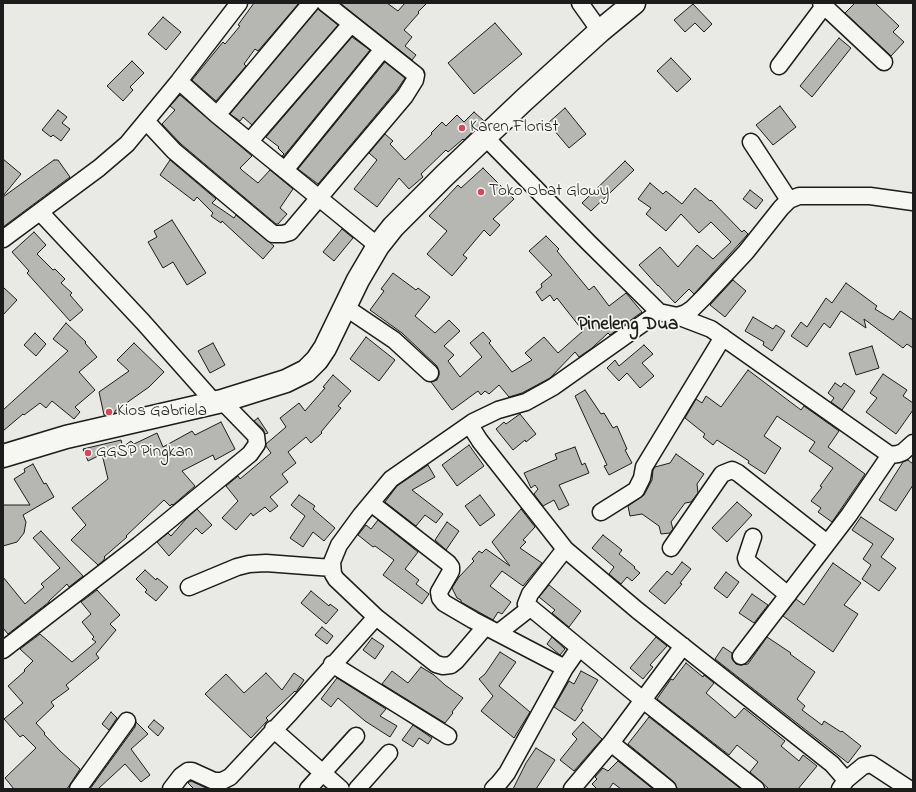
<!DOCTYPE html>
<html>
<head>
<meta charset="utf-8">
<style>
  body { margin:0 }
  #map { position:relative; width:916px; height:792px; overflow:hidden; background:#e9e9e5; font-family:"Indie Flower",sans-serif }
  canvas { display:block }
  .frame { position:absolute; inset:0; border:4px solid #1c1c1c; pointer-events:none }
</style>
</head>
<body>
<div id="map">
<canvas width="916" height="792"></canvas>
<div class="frame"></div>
</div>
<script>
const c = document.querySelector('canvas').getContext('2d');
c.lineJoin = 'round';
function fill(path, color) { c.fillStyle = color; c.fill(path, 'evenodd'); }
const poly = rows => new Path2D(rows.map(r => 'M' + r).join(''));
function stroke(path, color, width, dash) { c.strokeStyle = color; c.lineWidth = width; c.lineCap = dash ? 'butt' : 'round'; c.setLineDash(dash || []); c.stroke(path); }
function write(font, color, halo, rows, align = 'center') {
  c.font = font + ' "Indie Flower",sans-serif'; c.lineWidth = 3.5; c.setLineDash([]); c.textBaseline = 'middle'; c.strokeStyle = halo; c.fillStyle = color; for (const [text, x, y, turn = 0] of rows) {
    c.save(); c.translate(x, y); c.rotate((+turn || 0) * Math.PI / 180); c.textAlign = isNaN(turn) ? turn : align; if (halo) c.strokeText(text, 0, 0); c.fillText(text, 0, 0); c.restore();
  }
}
const building = poly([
  [254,3,299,3,258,51,255,49,244,64,246,66,216,101,192,80,223,42,225,44,240,26,238,25,254,3],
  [340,3,387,3,398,11,405,3,427,3,418,12,419,13,404,30,412,37,405,46,416,55,412,60,340,3],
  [855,3,875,3,899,26,893,32,904,42,891,56,845,13,855,3],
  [693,4,712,24,704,32,695,23,685,32,674,20,693,4],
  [318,9,338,25,252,125,243,117,240,121,230,114,318,9],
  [163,17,181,32,166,50,148,34,163,17],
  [495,23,522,54,474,94,448,63,495,23],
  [352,37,370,50,283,157,282,156,284,154,278,148,279,147,266,137,352,37],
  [839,38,851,48,812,97,800,86,839,38],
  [671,58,691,79,677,92,657,71,671,58],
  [132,61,144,73,130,87,133,90,123,101,107,86,132,61],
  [385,62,405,78,397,90,318,184,298,169,385,62],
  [180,95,252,156,240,168,243,171,258,183,270,170,293,189,280,208,287,214,278,224,276,224,181,144,162,124,175,110,170,106,180,95],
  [780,106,796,127,773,145,756,125,780,106],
  [565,108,586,134,569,148,548,123,565,108],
  [58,110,67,117,62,123,70,129,61,141,53,135,51,137,42,130,58,110],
  [474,112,484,121,464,140,463,139,448,152,446,150,421,174,423,177,409,189,399,178,377,207,354,189,377,160,369,153,385,134,393,141,390,144,405,160,432,134,431,133,442,122,446,126,457,115,464,122,474,112],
  [3,159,21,174,3,196,3,159],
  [54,160,58,160,70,177,3,227,3,197,54,160],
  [170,160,216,199,212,203,234,218,236,215,274,246,263,259,222,221,221,223,211,216,213,213,197,197,194,201,160,175,170,160],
  [625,161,634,170,591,211,582,203,625,161],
  [483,168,514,199,493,219,500,225,490,236,484,230,463,255,467,258,452,276,427,254,447,231,429,216,458,185,461,188,483,168],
  [650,183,663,194,666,191,682,204,695,188,710,201,711,200,742,232,744,230,748,234,694,294,689,289,675,303,658,285,658,286,639,265,660,247,678,267,697,245,713,259,731,242,711,222,699,233,681,214,666,231,646,214,651,208,638,199,650,183],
  [750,190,763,200,756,209,743,199,750,190],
  [172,220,206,273,187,285,173,262,163,268,148,242,157,237,154,231,172,220],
  [342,229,353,238,334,261,323,252,342,229],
  [34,232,46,245,37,254,53,270,55,269,65,279,61,283,72,293,70,295,83,310,70,321,27,273,29,271,12,252,34,232],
  [546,236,559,249,557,251,589,290,594,286,609,306,626,293,642,312,610,335,608,333,592,348,579,357,575,352,550,378,522,393,509,397,499,385,489,394,485,391,481,395,478,391,452,410,431,382,437,380,439,375,439,371,437,366,402,333,370,310,384,291,381,289,393,273,416,290,418,288,430,297,415,316,435,333,449,320,460,331,444,346,454,355,448,361,460,377,482,357,470,343,483,332,491,341,489,343,512,372,532,360,525,353,544,337,558,353,583,331,557,298,554,301,550,295,542,301,536,292,542,287,541,284,552,275,529,251,546,236],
  [733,280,746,291,725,317,710,305,733,280],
  [846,283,877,306,875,309,893,320,900,311,913,320,913,348,907,344,903,348,864,319,866,328,841,311,830,328,824,323,807,347,791,336,801,322,807,327,826,298,832,303,846,283],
  [3,287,17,300,3,315,3,287],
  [753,317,773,329,776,325,785,331,772,351,763,345,764,342,745,331,753,317],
  [66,323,86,342,85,343,97,357,79,372,95,390,75,407,80,412,74,419,52,401,46,408,40,403,24,415,23,414,3,431,3,410,68,351,53,339,66,323],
  [35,333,46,344,36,356,24,345,35,333],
  [366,337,395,360,379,381,350,359,366,337],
  [134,343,164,372,149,387,115,411,115,413,104,415,99,392,129,371,117,360,134,343],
  [213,343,225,365,210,373,198,351,213,343],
  [644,345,653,354,642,363,654,376,640,388,627,373,619,381,607,368,615,360,619,366,644,345],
  [872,346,879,368,856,375,849,353,872,346],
  [748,370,801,410,804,406,839,431,828,447,865,474,832,522,818,512,821,508,811,501,822,487,820,486,833,468,809,451,815,442,777,416,764,436,781,448,765,474,748,463,749,461,717,440,713,445,703,437,705,434,685,418,696,399,702,403,706,396,721,407,748,370],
  [883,374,907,390,903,396,913,403,913,410,896,434,866,412,877,398,870,393,883,374],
  [333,375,351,391,338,406,341,408,321,432,322,433,311,443,306,437,288,452,296,463,282,474,288,482,270,497,278,506,270,512,265,507,253,516,251,513,236,530,222,518,238,501,226,486,238,476,240,479,271,453,266,446,266,444,286,427,280,418,299,403,305,411,325,388,323,387,333,375],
  [835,383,841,387,844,383,855,391,842,410,831,402,834,398,828,393,835,383],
  [585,390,601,414,604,413,613,428,617,426,627,449,625,450,632,463,609,475,604,466,607,465,575,396,585,390],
  [520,414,536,434,526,442,525,440,513,450,496,429,504,422,506,424,520,414],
  [258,418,268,433,265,434,263,429,254,421,258,418],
  [221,422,235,449,215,460,213,455,182,471,195,486,173,505,172,504,170,506,164,500,126,536,127,537,104,557,105,558,103,561,98,565,71,540,86,525,72,508,108,479,102,454,88,461,83,449,121,440,122,444,114,448,116,452,131,441,134,444,157,433,163,447,192,431,195,435,221,422],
  [469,445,484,466,457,486,442,465,469,445],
  [575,447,582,465,585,463,589,473,559,485,569,505,559,510,554,500,543,506,534,494,538,489,535,485,531,488,524,473,557,459,555,454,575,447],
  [676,454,704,474,697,484,698,493,691,502,685,503,671,522,673,529,670,533,661,534,659,526,642,514,630,516,628,506,644,495,652,480,653,470,655,467,670,463,676,454],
  [908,460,913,464,913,485,896,511,879,500,903,462,908,460],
  [33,464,44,484,46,483,54,497,23,515,26,522,24,533,17,542,3,546,3,505,30,505,14,479,25,472,24,469,33,464],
  [428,465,435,477,412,490,443,514,436,523,425,515,416,526,385,502,397,486,428,465],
  [299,495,315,506,313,509,335,528,324,541,313,532,303,547,290,538,305,516,291,505,299,495],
  [480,495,495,515,480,526,465,506,480,495],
  [737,502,752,515,727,542,712,528,737,502],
  [197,509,212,525,202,534,196,528,169,556,157,542,168,533,171,536,186,519,197,509],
  [521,509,535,527,523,540,526,542,520,548,542,563,523,586,502,571,490,586,511,602,502,614,498,612,493,620,461,602,461,600,457,598,452,588,459,577,474,561,472,559,479,551,482,553,486,549,510,566,492,542,521,509],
  [861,517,894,539,881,557,896,568,879,591,862,579,871,565,863,559,873,544,852,530,861,517],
  [378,520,418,552,405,569,419,580,416,584,429,594,422,604,383,575,394,560,375,546,373,547,358,535,366,525,371,529,378,520],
  [447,522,459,531,446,550,435,540,447,522],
  [41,531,83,576,69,587,67,584,49,601,49,602,8,634,3,628,3,577,25,604,44,587,41,584,60,568,33,538,41,531],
  [603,535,622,550,619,554,635,567,634,568,640,573,632,581,627,577,621,584,609,574,614,567,592,548,603,535],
  [682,562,691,569,680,583,682,584,665,604,649,591,667,571,672,575,682,562],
  [833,563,861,583,844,605,858,614,833,652,783,616,796,599,804,605,833,563],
  [145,570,156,580,157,578,168,587,156,601,145,592,147,590,136,579,145,570],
  [726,572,739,582,727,598,714,588,726,572],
  [549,585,581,611,569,627,552,613,555,610,539,597,549,585],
  [97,590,120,615,110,624,116,630,96,654,99,658,66,685,69,689,51,702,54,706,36,723,45,733,44,734,60,751,80,769,67,789,14,789,5,778,36,748,23,735,20,737,4,719,23,703,8,686,25,671,24,670,33,661,20,649,40,634,72,662,96,642,92,639,94,637,82,622,91,614,81,602,97,590],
  [311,591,329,606,330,604,338,610,326,624,301,603,311,591],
  [752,594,768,605,754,623,739,613,752,594],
  [322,627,333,636,327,644,315,635,322,627],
  [552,637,565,649,560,655,547,644,552,637],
  [656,637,667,646,650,665,653,667,643,679,630,668,656,637],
  [767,637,791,653,790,654,815,672,797,699,805,706,802,710,822,725,824,721,841,732,842,731,861,746,848,763,715,659,723,647,732,653,732,659,736,664,740,665,748,664,767,637],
  [372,638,384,646,375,659,363,650,372,638],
  [500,652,516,662,499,686,530,712,514,738,481,711,493,696,479,679,485,674,500,652],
  [686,663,703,677,704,675,714,683,706,693,735,718,744,708,785,741,781,746,799,761,803,755,817,766,798,789,769,789,750,772,758,762,737,745,729,755,657,699,671,679,673,680,686,663],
  [421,667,434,675,445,685,463,698,452,712,453,713,445,723,382,684,392,671,408,683,421,667],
  [581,671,598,680,581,709,583,710,575,721,554,707,569,681,574,684,581,671],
  [266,673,282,690,294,673,304,680,296,692,295,691,266,718,268,720,251,738,205,694,226,674,244,693,266,673],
  [337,678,386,709,380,716,397,726,390,737,365,721,338,698,331,707,321,699,337,678],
  [111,712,117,718,109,730,102,724,111,712],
  [649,717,741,789,677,789,674,782,628,744,649,717],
  [154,720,164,728,158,736,148,727,154,720],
  [136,722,148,734,131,749,150,775,141,782,125,764,98,789,90,789,135,727,136,722],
  [583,722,602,739,574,771,560,760,577,739,572,734,583,722],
  [413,725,432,738,428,744,419,738,413,747,402,740,413,725],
  [536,748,555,760,536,789,513,789,526,763,536,748],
  [618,761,653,789,621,789,613,783,609,789,597,789,592,784,597,779,595,777,603,768,608,771,618,761],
  [191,781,206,788,207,789,194,789,188,783,191,781]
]);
fill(building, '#b6b6b3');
stroke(building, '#1c1c1c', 1);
const minor = poly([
  [580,3,600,31],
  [821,3,884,62],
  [779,66,824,6],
  [179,81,217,115,378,246],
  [217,115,311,3],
  [146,121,174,151,273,234,283,234,290,232,405,96,415,80,416,75,325,3],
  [485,137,589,243,659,312,677,316,711,329,890,455,849,515,741,656],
  [250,141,351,24],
  [751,142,789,200],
  [285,170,383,49],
  [40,212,143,322,214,402],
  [3,239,99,168,127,144,179,81,239,3],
  [345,307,394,340,430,373],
  [659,312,553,387,526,402,498,410,473,422,473,430,480,441,565,549,637,610,832,764,846,780,840,789],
  [677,316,686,313,692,309,705,296,746,252,781,208,789,200,799,196,870,196,913,202],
  [890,455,898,454,903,452,913,443],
  [371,503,448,563,451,567,451,571,439,592,440,598,444,603,473,620,565,668],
  [601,512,636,490,642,478,644,467,723,337],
  [753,537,746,558,747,561,788,595],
  [671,548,722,474,732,470,738,473,827,543],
  [565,549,530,594,526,604,643,700,756,789],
  [189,587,237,567,249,564,266,563,332,568],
  [376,617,436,664,443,666,451,665,456,661,485,627],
  [498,633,530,608],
  [3,650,139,545,250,454,257,444,256,436,222,401],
  [332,664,448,736],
  [273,729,341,789],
  [611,743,668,789],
  [846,780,863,766,871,764,909,789],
  [78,789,127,721],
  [171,789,181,776,188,771,192,771,214,781,222,781,230,777,290,713,376,617,336,579,333,574,332,562,339,545,361,515,391,479,473,422],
  [308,789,356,736],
  [357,789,389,753],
  [493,789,499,783,507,773,565,668,579,648],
  [572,789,611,743,683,646]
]);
const highway = poly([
  [3,456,66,437,222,401,286,381,306,371,317,360,325,348,358,280,378,246,393,227,444,176,524,100,600,31,634,3]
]);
stroke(minor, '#1c1c1c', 19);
stroke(highway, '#1c1c1c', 25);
stroke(minor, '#f6f6f2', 16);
stroke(highway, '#f6f6f2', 22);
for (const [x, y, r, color] of [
  [462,128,4,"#d1495b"],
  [481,192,4,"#d1495b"],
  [109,412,4,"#d1495b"],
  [88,453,4,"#d1495b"]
]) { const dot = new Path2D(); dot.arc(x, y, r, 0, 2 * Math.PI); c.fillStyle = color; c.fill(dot); stroke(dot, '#f6f6f2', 1.5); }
write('17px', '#1c1c1c', '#f6f6f2', [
  ["Karen Florist",470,128],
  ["Toko Obat Glowy",489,192],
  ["Kios Gabriela",117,412],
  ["GGSP Pingkan",96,453]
], 'left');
write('bold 19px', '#1c1c1c', '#f6f6f2', [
  ["Pineleng Dua",628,326]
]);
</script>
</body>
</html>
